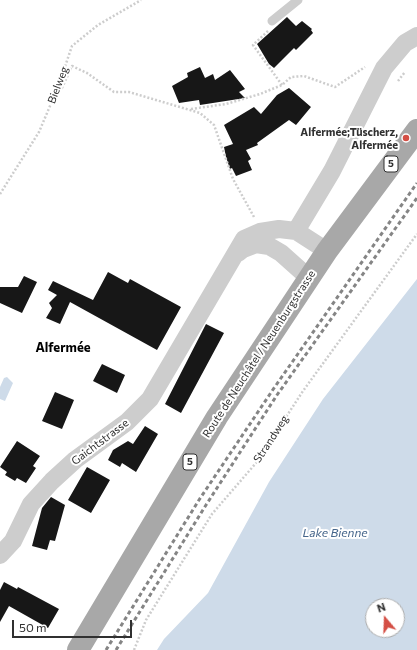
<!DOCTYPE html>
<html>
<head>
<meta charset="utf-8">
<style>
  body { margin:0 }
  #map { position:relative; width:417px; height:650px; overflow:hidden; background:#fff; font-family:Commissioner,sans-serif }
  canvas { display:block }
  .north { position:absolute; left:365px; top:598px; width:40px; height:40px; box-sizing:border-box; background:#fff; border:1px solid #acacac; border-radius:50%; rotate:341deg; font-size:11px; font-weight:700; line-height:16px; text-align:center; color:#303030 }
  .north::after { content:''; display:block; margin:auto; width:14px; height:18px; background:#d44f45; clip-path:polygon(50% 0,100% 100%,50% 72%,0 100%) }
  .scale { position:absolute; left:12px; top:620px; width:120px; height:18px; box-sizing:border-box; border:2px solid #303030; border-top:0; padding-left:5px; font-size:12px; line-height:14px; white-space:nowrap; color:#303030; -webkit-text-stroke:3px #fff; paint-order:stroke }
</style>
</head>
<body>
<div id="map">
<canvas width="417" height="650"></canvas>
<div class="north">N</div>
<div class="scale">50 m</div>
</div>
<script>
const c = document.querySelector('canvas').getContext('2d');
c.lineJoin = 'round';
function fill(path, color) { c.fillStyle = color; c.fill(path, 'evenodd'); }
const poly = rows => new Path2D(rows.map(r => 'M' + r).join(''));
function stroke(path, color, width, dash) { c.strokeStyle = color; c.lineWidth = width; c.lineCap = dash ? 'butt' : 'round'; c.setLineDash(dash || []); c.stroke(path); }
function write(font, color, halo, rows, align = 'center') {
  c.font = font + ' Commissioner,sans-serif'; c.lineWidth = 4; c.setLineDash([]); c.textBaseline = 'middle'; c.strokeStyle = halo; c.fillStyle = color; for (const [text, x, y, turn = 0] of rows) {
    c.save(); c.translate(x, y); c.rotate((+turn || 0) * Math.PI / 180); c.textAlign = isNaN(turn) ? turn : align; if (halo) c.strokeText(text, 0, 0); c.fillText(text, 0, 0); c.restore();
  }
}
fill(poly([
  [417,279,417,650,157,650,164,639,208,593,269,482,323,399],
  [373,606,397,606,397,630,373,630],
  [7,377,13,383,5,401,0,399,0,387,4,378]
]), '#cedbe9');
fill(poly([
  [287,17,296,26,302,21,312,29,311,30,313,33,296,50,294,48,274,68,269,64,257,44],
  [200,67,205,78,213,74,215,80,230,70,245,89,239,92,245,98,200,105,199,100,179,103,172,86,188,77,187,73],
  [289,88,311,107,296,125,289,120,257,143,258,145,246,150,251,159,248,161,252,170,236,176,232,168,230,169,226,157,224,147,233,144,224,125,254,107,261,114,277,95],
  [108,272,128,283,130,279,181,307,157,350,70,302,60,324,46,318,52,308,49,303,57,295,48,290,53,281,93,300],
  [24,276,37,282,22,313,0,303,0,287,18,287],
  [206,324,224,333,181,413,165,404],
  [102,364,125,375,117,393,93,381],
  [55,392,74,400,62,429,42,421],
  [145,426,158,434,136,472,122,463,120,467,108,460,113,450,128,441,133,444],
  [17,441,40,456,33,466,36,468,26,483,17,478,15,481,5,475,7,472,0,467],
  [87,467,110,480,91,513,68,500],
  [51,497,65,505,55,541,50,540,47,550,32,546,42,508],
  [4,582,17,589,18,587,59,609,48,628,9,606,0,622,0,590]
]), '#171717');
stroke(poly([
  [268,31,253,45,282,85],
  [398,81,405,72],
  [58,87,62,88,72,66,87,73,114,92,129,92,200,113,214,125,233,179,254,217],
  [191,109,226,104,260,94,282,85,291,77,304,76,335,87,365,67],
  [0,194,39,132,58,87,72,46,98,25,141,0],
  [134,650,146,620,212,514,256,463,303,391,417,234]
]), '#cdcdcd', 2.5, [2, 2]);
stroke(poly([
  [272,21,298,0]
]), '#cdcdcd', 9);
stroke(poly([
  [296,231,332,171,384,68,405,43,417,36],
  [238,253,243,249,256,244,269,246,281,253,309,278],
  [0,555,13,541,31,504,52,481,75,460,127,422,150,399,244,239,260,232,279,229,296,231,327,251]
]), '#cdcdcd', 18);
stroke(poly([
  [78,650,217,417,327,251,417,130]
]), '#a8a8a8', 22);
stroke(poly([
  [106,650,199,500,272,391,417,183],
  [116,650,206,505,277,395,417,198]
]), '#858585', 3, [4, 3]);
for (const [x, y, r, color] of [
  [406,138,4,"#d44f45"]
]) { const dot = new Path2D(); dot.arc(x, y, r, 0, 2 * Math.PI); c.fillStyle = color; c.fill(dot); stroke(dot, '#fff', 1.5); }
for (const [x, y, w] of [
  [391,164,14],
  [190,462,14]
]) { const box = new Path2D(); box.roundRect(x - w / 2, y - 8, w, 16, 3); c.fillStyle = '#fff'; c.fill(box); stroke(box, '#303030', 1); }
write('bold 10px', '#303030', null, [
  ["5",391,164],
  ["5",190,462]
]);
write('11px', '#303030', '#fff', [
  ["Bielweg",58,85,-69],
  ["Route de Neuchâtel / Neuenburgstrasse",259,354,-57],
  ["Strandweg",271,439,-57],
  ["Gaichtstrasse",100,442,-37]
]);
write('bold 11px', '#303030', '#fff', [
  ["Alfermée;Tüscherz,",398,132],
  ["Alfermée",398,145]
], 'right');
write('italic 12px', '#46668b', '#fff', [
  ["Lake Bienne",335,533]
]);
write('bold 13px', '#000', '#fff', [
  ["Alfermée",63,348]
]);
</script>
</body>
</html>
